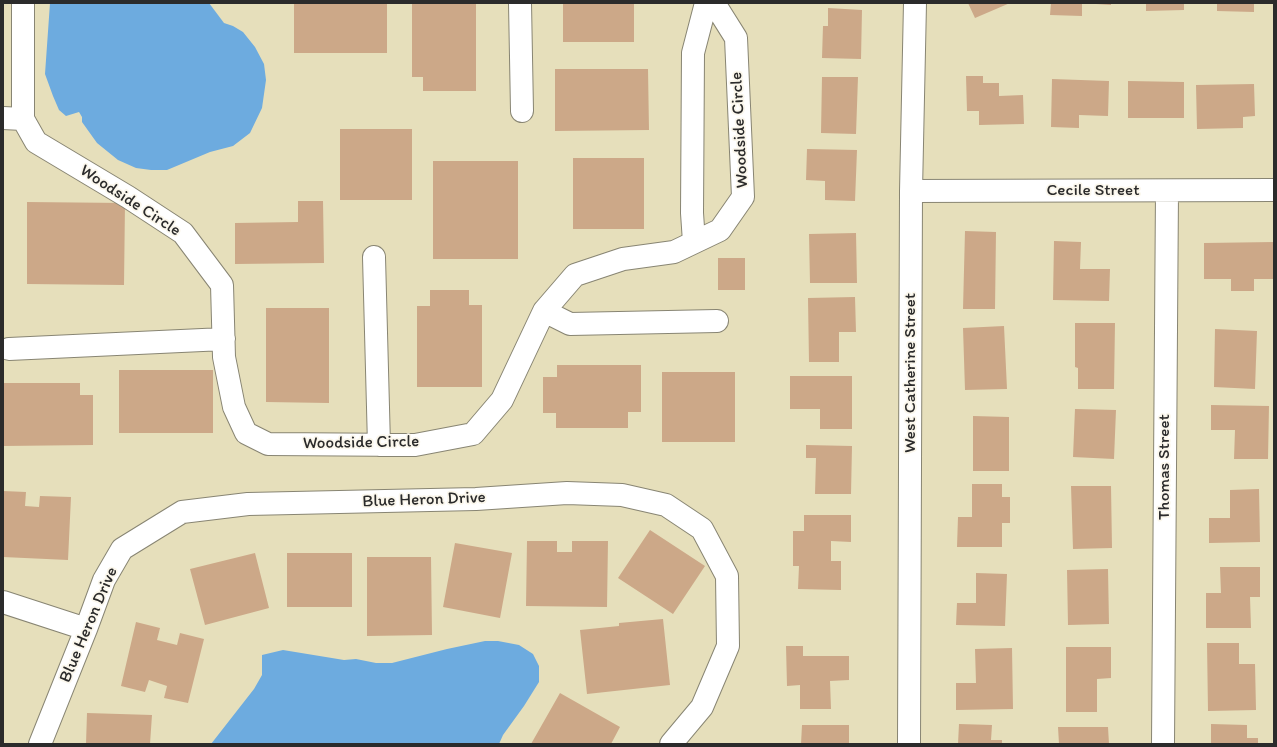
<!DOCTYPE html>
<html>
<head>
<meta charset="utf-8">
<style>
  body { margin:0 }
  #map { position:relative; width:1277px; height:747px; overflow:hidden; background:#e6dfbb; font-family:Itim,sans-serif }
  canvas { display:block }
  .frame { position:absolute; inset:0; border:4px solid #2b2b2b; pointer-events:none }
</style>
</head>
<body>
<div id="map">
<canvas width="1277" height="747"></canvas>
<div class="frame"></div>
</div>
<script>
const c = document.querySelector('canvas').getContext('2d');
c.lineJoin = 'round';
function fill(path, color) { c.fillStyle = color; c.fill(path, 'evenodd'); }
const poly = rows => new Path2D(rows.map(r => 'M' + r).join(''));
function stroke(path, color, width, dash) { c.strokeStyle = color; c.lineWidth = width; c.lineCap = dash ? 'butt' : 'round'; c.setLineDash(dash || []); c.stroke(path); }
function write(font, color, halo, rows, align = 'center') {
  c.font = font + ' Itim,sans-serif'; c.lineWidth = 3.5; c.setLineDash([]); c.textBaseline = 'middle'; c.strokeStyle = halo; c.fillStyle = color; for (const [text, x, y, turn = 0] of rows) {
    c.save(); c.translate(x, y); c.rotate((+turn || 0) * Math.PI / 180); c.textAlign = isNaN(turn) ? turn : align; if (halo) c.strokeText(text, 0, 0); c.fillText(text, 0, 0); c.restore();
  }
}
fill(poly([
  [50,3,209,3,224,23,233,26,243,32,255,47,264,64,266,80,262,108,250,133,233,146,210,152,167,170,151,170,136,168,118,160,97,143,82,122,82,117,79,112,66,116,59,110,53,96,45,74],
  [485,641,498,641,519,645,533,654,539,666,539,682,524,706,503,735,499,744,211,744,254,689,262,675,262,655,283,650,344,660,356,659,376,663,392,663,447,649]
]), '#6dabdf');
fill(poly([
  [294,3,387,3,387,53,294,53],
  [412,3,476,3,476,91,423,91,423,77,412,77],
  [563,3,634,3,634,42,563,42],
  [968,3,1010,3,975,18],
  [1051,3,1082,3,1082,16,1050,15],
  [1096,3,1111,3,1111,5,1096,4],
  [1146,3,1184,3,1184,10,1146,11],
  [1217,3,1254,3,1254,12,1217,11],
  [828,8,862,10,861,59,822,58,823,26,828,26],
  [555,69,648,69,649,130,555,131],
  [966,76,983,76,983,83,999,83,999,96,1023,95,1024,124,979,125,979,111,967,111],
  [822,77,858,77,856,134,821,133],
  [1052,79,1109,81,1108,116,1079,115,1079,128,1051,127],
  [1128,81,1184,82,1184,118,1128,118],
  [1254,84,1255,116,1243,117,1243,128,1197,129,1196,85],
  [340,129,412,129,412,200,340,200],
  [807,149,857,150,855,201,825,200,825,181,806,180],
  [573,158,644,158,644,229,573,229],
  [433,161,518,161,518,259,433,259],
  [298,201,323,201,324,263,235,264,235,223,298,222],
  [27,202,125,203,124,285,27,284],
  [965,231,996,232,995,309,963,309],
  [856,233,857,283,810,283,809,234],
  [1054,241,1081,242,1080,269,1110,269,1109,301,1053,300],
  [1274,242,1274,279,1254,279,1254,291,1231,291,1231,279,1204,279,1204,243],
  [718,258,745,258,745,290,718,290],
  [430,290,469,290,469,305,482,305,482,387,417,387,417,306,430,306],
  [855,297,856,332,839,332,839,362,809,362,808,298],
  [266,308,329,308,329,403,266,402],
  [1075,323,1115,323,1114,389,1078,389,1078,368,1075,367],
  [1004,326,1007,389,965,390,963,328],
  [1215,329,1257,331,1255,389,1214,387],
  [557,365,641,365,641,412,628,412,628,428,556,428,556,413,543,413,543,377,557,377],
  [119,370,213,370,213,433,119,433],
  [662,372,735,372,735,442,662,442],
  [790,376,852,376,852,429,820,429,820,409,790,409],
  [3,383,80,383,80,395,93,395,93,445,3,446],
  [1211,405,1269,406,1268,459,1234,459,1235,430,1211,430],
  [1075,409,1116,410,1114,459,1073,457],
  [973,416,1009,417,1009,471,973,471],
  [806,445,852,446,851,494,815,494,816,458,806,458],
  [972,484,1002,484,1002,497,1010,497,1010,523,1002,523,1002,547,957,547,958,517,972,517],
  [1071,486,1111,486,1112,548,1073,549],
  [1259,489,1260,542,1209,543,1209,518,1230,518,1230,490],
  [3,491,26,492,25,506,39,507,40,496,71,497,68,560,3,557],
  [804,515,851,515,851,542,831,541,831,561,841,561,841,590,798,589,799,566,793,566,793,531,804,531],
  [650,530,705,566,673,614,618,578],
  [527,541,557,541,557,552,572,552,572,541,608,541,607,607,526,606],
  [455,543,512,553,500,618,443,607],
  [255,553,269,608,205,625,190,569],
  [287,553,352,553,352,607,287,607],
  [367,557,431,557,432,635,367,636],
  [1220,567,1260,567,1260,597,1250,597,1251,628,1206,628,1206,593,1221,593],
  [1108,569,1109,624,1068,625,1067,570],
  [976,573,1007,574,1005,626,956,625,957,603,976,603],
  [663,619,670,685,587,694,580,630,619,626,619,623],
  [136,622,160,628,157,640,177,645,180,633,204,639,188,703,164,698,167,686,149,680,145,692,121,686],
  [1207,643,1239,643,1239,664,1255,664,1256,710,1208,711],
  [786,646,803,646,803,656,849,656,849,680,830,681,831,709,800,709,800,685,787,686],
  [1066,647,1111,647,1111,678,1097,679,1097,712,1066,712],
  [1012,648,1013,709,956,710,956,683,976,683,975,649],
  [560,693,620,727,611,744,531,744],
  [87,713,152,715,150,744,86,744],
  [959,724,992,725,991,740,1002,740,1002,744,958,744],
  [1211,724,1247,725,1247,738,1258,738,1258,744,1211,744],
  [802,725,849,725,849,744,801,744],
  [1058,727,1108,727,1109,744,1059,744]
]), '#cca888');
const minor = poly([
  [23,3,23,119,36,142,128,197,183,233,222,285,224,357,234,407,246,433,268,444,415,445,473,434,502,400,544,311,575,275,623,259,674,252,720,230,743,197,736,38,714,3],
  [520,3,522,111],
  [3,118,23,119],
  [911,191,1274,190],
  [694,242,692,213,693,53,706,3],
  [374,257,379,445],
  [544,311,570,324,717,321],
  [9,349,224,339],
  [3,602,86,629],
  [40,744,86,629,104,580,122,549,182,512,248,504,476,499,567,493,622,495,666,505,702,529,727,576,728,646,702,707,671,744],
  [909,744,911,191,915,3],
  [1163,744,1167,191]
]);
stroke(minor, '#888573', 24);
stroke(minor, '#fff', 22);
write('17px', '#2b2b2b', '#fbf7ec', [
  ["Woodside Circle",740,130,-93],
  ["Cecile Street",1093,191],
  ["Woodside Circle",130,201,33],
  ["West Catherine Street",911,373,-90],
  ["Woodside Circle",361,443,-1],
  ["Thomas Street",1165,467,-90],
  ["Blue Heron Drive",424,500,-2],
  ["Blue Heron Drive",89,625,-67]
]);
</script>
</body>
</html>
